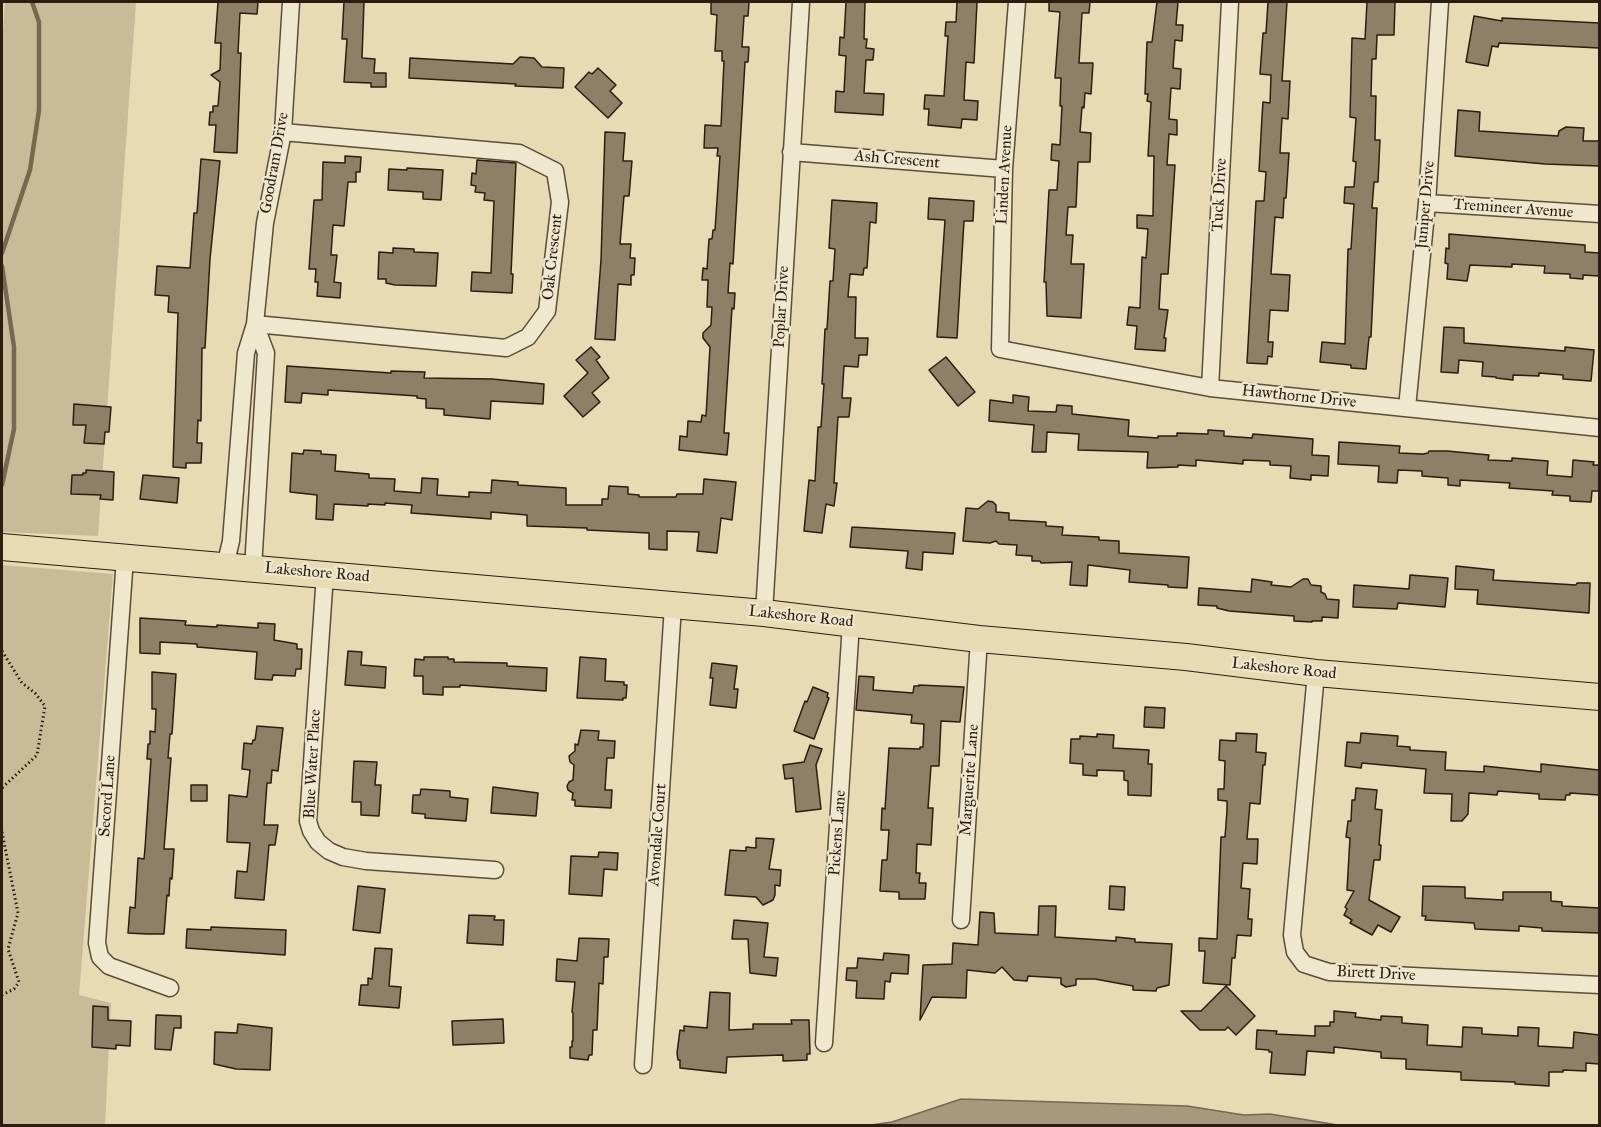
<!DOCTYPE html>
<html>
<head>
<meta charset="utf-8">
<style>
  body { margin:0 }
  #map { position:relative; width:1601px; height:1127px; overflow:hidden; background:#e6dbb3; font-family:"IM FELL Great Primer",serif }
  canvas { display:block }
  .frame { position:absolute; inset:0; border:3px solid #2e1c12; pointer-events:none }
</style>
</head>
<body>
<div id="map">
<canvas width="1601" height="1127"></canvas>
<div class="frame"></div>
</div>
<script>
const c = document.querySelector('canvas').getContext('2d');
c.lineJoin = 'round';
function fill(path, color) { c.fillStyle = color; c.fill(path, 'evenodd'); }
const poly = rows => new Path2D(rows.map(r => 'M' + r).join(''));
function stroke(path, color, width, dash) { c.strokeStyle = color; c.lineWidth = width; c.lineCap = dash ? 'butt' : 'round'; c.setLineDash(dash || []); c.stroke(path); }
function write(font, color, halo, rows, align = 'center') {
  c.font = font + ' "IM FELL Great Primer",serif'; c.lineWidth = 4.5; c.setLineDash([]); c.textBaseline = 'middle'; c.strokeStyle = halo; c.fillStyle = color; for (const [text, x, y, turn = 0] of rows) {
    c.save(); c.translate(x, y); c.rotate((+turn || 0) * Math.PI / 180); c.textAlign = isNaN(turn) ? turn : align; if (halo) c.strokeText(text, 0, 0); c.fillText(text, 0, 0); c.restore();
  }
}
fill(poly([
  [5,2,136,2,98,536,2,532,2,44],
  [2,565,113,574,79,995,111,1003,105,1125,2,1125]
]), '#c7bb98');
const water = poly([
  [961,1099,1187,1106,1244,1115,1270,1114,1338,1125,871,1125,892,1122,961,1099]
]);
fill(water, '#a79a7c');
stroke(water, '#776852', 1.5);
stroke(poly([
  [2,253,30,170,39,110,39,22,32,2],
  [2,266,14,347,14,429,2,485]
]), '#776852', 4.5);
const building = poly([
  [218,2,258,2,257,14,240,13,238,53,241,53,237,153,214,152,216,125,209,125,210,112,213,112,213,106,218,106,220,82,211,75,220,70,221,43,215,43,218,2],
  [344,2,364,2,362,58,375,59,374,73,386,73,386,87,371,87,371,83,344,82,347,39,342,39,344,2],
  [711,2,749,2,748,16,744,16,742,47,749,47,748,62,745,62,733,264,730,263,728,293,735,293,734,309,732,308,724,433,729,433,727,455,679,450,680,436,687,437,688,421,701,422,702,415,706,416,710,347,703,338,703,333,711,325,712,307,707,307,708,280,702,280,703,268,707,269,709,239,712,239,713,230,715,230,720,156,717,156,718,148,704,148,705,125,721,126,724,61,722,61,722,51,715,51,717,15,711,14,711,2],
  [846,2,865,2,864,39,867,39,866,48,874,49,873,60,866,60,864,93,884,94,883,115,835,112,836,91,844,92,846,56,839,55,840,37,844,38,846,2],
  [957,2,977,2,974,63,966,62,964,100,978,101,977,120,962,119,961,128,928,125,929,109,924,109,925,95,944,96,948,36,945,36,946,22,956,22,957,2],
  [1049,2,1090,2,1089,13,1082,13,1079,63,1093,63,1091,94,1085,93,1084,108,1082,107,1080,132,1091,133,1090,162,1078,162,1076,207,1068,207,1066,235,1073,235,1071,264,1084,264,1081,318,1047,316,1046,282,1044,282,1049,190,1057,190,1059,161,1051,160,1052,144,1060,145,1062,106,1060,106,1061,78,1055,78,1060,12,1049,11,1049,2],
  [1157,2,1178,2,1176,25,1183,25,1182,41,1175,40,1173,68,1181,69,1180,89,1171,88,1169,119,1177,120,1177,135,1169,134,1167,165,1175,165,1168,274,1161,274,1159,309,1168,310,1164,338,1166,338,1165,351,1135,349,1137,326,1127,325,1129,307,1140,308,1142,257,1146,258,1148,229,1137,228,1137,215,1153,216,1154,156,1148,156,1151,102,1147,101,1148,94,1145,94,1147,42,1152,42,1157,2],
  [1268,2,1287,2,1282,81,1290,81,1288,119,1282,118,1280,153,1289,153,1286,198,1284,198,1283,218,1275,217,1271,274,1290,275,1288,311,1270,310,1268,342,1273,342,1272,357,1268,356,1267,364,1247,363,1256,201,1264,201,1266,172,1259,171,1262,117,1263,102,1270,103,1271,75,1260,74,1263,33,1266,33,1268,2],
  [1367,2,1395,2,1394,35,1377,35,1376,59,1372,59,1371,96,1376,96,1375,140,1380,140,1378,182,1374,182,1372,208,1377,208,1371,337,1369,337,1366,369,1351,368,1351,365,1320,362,1322,342,1345,344,1348,249,1351,249,1354,204,1344,203,1345,187,1354,187,1356,162,1353,161,1356,118,1350,117,1352,38,1365,39,1367,2],
  [1474,16,1502,21,1502,18,1599,23,1599,48,1499,43,1498,47,1492,46,1488,66,1466,62,1474,16],
  [520,57,534,58,542,67,564,68,563,88,515,86,516,84,409,78,410,58,513,64,520,57],
  [598,68,616,85,610,91,622,103,608,118,575,87,589,72,592,74,598,68],
  [1458,110,1480,112,1479,131,1558,136,1559,131,1566,127,1584,128,1583,141,1599,141,1599,166,1545,164,1455,156,1458,110],
  [605,132,625,133,623,161,632,161,629,196,624,196,620,244,631,244,630,258,635,258,634,275,631,275,631,285,618,284,615,340,595,339,601,260,605,132],
  [345,156,361,157,360,172,356,172,356,182,348,182,344,226,333,225,331,255,337,255,334,282,341,283,340,298,317,296,318,282,315,282,316,269,309,269,314,200,322,200,323,162,345,163,345,156],
  [201,159,220,161,210,259,205,348,202,348,201,421,198,420,197,443,202,443,201,463,186,463,186,468,173,467,178,313,168,312,169,296,155,295,157,266,190,268,194,213,197,213,201,159],
  [477,160,516,163,511,274,513,274,512,293,471,291,472,272,491,273,494,201,484,200,485,193,475,192,476,186,471,185,472,173,476,174,477,160],
  [407,168,443,170,441,200,423,199,423,192,388,190,389,169,407,170,407,168],
  [929,198,974,201,973,221,964,221,957,338,937,337,945,220,928,219,929,198],
  [832,200,877,203,876,223,870,222,867,268,864,268,863,275,850,274,848,297,856,297,855,338,868,338,867,355,859,355,858,367,844,366,842,398,851,398,849,417,838,417,834,483,837,483,834,506,826,504,822,533,804,531,809,480,815,481,818,427,821,427,824,384,822,384,825,329,827,329,830,281,833,281,835,249,829,248,832,200],
  [1449,234,1585,245,1585,252,1599,253,1599,276,1583,275,1583,279,1570,278,1570,274,1544,273,1545,266,1512,264,1512,267,1470,265,1467,281,1447,279,1448,264,1445,263,1446,248,1449,249,1449,234],
  [393,248,414,249,414,252,438,253,436,286,395,285,386,283,386,279,378,279,379,252,393,253,393,248],
  [1444,327,1464,328,1464,343,1565,351,1565,347,1594,350,1591,381,1563,379,1563,375,1539,373,1539,376,1513,375,1513,380,1496,378,1496,377,1482,376,1483,362,1459,360,1458,373,1441,372,1444,327],
  [591,347,600,357,596,360,609,378,592,393,600,402,583,417,564,396,588,373,576,360,591,347],
  [946,357,975,392,958,406,929,370,946,357],
  [287,366,391,373,391,371,425,372,424,378,492,379,544,384,543,404,491,401,490,419,444,415,444,409,426,408,426,399,417,398,417,396,328,390,328,395,302,393,301,403,285,402,287,366],
  [1013,395,1029,397,1028,411,1056,412,1057,405,1072,406,1072,414,1129,420,1128,436,1158,438,1158,436,1177,436,1177,433,1208,434,1208,430,1224,431,1224,436,1252,438,1253,434,1313,439,1312,455,1329,456,1328,476,1311,475,1311,480,1290,478,1291,466,1270,465,1270,461,1243,460,1243,464,1196,460,1196,466,1178,465,1178,467,1147,468,1148,452,1078,450,1079,434,1047,432,1046,452,1032,452,1034,425,989,421,990,400,1013,403,1013,395],
  [74,404,111,407,109,432,105,432,104,444,84,443,86,425,73,425,74,404],
  [1339,442,1400,446,1399,453,1423,454,1428,453,1429,451,1447,451,1489,455,1488,460,1512,461,1512,458,1548,461,1547,475,1572,477,1573,460,1594,462,1593,465,1599,465,1599,491,1592,491,1591,502,1570,501,1570,496,1552,495,1553,491,1509,488,1510,483,1460,480,1460,486,1448,485,1448,478,1422,476,1422,471,1398,470,1397,483,1378,482,1379,466,1338,464,1339,442],
  [304,450,321,451,321,454,336,455,335,471,369,474,369,478,395,479,394,491,421,493,422,478,438,479,437,495,469,497,469,492,491,493,492,480,518,482,518,485,566,488,566,505,602,505,602,499,608,499,609,486,628,487,628,494,639,495,639,497,676,497,677,494,703,494,704,479,736,482,732,520,721,518,717,553,697,551,699,532,667,531,667,550,649,549,649,533,587,530,587,528,527,526,527,515,491,512,491,519,411,513,412,505,385,503,385,505,368,504,368,506,334,504,333,520,316,519,317,495,290,492,292,453,303,454,304,450],
  [86,470,114,472,113,500,100,499,101,495,71,494,72,475,83,475,83,473,86,473,86,470],
  [143,475,179,478,177,503,140,499,143,475],
  [988,501,993,502,996,505,996,512,1009,513,1009,520,1046,522,1046,526,1063,527,1062,535,1099,537,1099,540,1119,541,1119,553,1189,557,1187,588,1168,587,1168,585,1129,582,1130,570,1088,565,1087,586,1070,585,1072,562,1041,563,1040,561,1032,561,1032,556,1016,555,1017,545,999,544,996,541,990,543,963,541,966,508,978,509,988,501],
  [852,527,955,533,953,554,923,552,922,570,906,568,908,551,850,547,852,527],
  [1456,566,1494,570,1493,580,1576,585,1577,583,1590,583,1589,613,1477,604,1478,590,1455,589,1456,566],
  [1410,575,1448,578,1445,607,1398,603,1397,609,1353,607,1354,585,1409,589,1410,575],
  [1252,579,1272,582,1271,585,1291,587,1303,579,1308,579,1311,585,1321,586,1321,592,1325,594,1327,599,1339,600,1338,618,1322,617,1322,621,1312,621,1312,622,1294,621,1294,616,1229,611,1217,608,1217,606,1198,605,1199,588,1251,592,1252,579],
  [140,618,186,621,185,625,217,627,217,625,258,628,258,623,275,624,274,640,297,644,297,649,302,649,301,669,296,669,295,676,273,675,272,680,255,679,257,652,197,647,197,644,160,642,160,654,140,653,140,618],
  [348,651,362,652,361,665,386,667,385,688,345,685,348,651],
  [424,657,448,657,448,659,454,659,454,662,507,663,507,666,547,668,546,691,460,685,460,687,443,687,443,695,423,694,423,676,414,676,415,659,424,660,424,657],
  [580,657,606,659,605,681,624,682,624,685,627,685,626,698,623,698,623,700,577,698,580,657],
  [712,663,737,666,734,689,738,689,736,708,710,705,713,678,710,678,712,663],
  [152,672,176,674,172,734,170,734,168,758,171,758,164,849,174,849,172,879,170,878,169,896,167,895,164,934,147,934,128,933,130,907,135,908,138,858,144,859,145,848,151,759,147,759,148,744,150,744,150,731,155,732,156,709,152,709,152,672],
  [859,676,874,677,873,690,913,693,914,686,919,686,919,685,964,687,960,722,941,721,939,766,931,766,928,808,933,808,931,845,917,844,916,873,920,873,919,883,926,883,925,899,899,899,899,892,880,891,882,860,887,860,889,830,881,830,882,808,885,809,889,748,920,749,920,747,923,747,924,724,911,723,912,715,856,710,859,676],
  [813,687,828,693,827,697,829,698,814,739,794,731,805,701,807,702,813,687],
  [1145,707,1165,708,1164,728,1144,727,1145,707],
  [257,726,283,728,278,771,272,770,271,783,267,783,264,825,278,825,275,845,269,845,264,900,235,898,237,871,247,872,250,843,227,842,229,795,247,797,250,770,242,769,244,743,252,744,253,740,255,740,257,726],
  [581,730,599,731,598,740,615,741,614,758,607,758,605,790,612,790,611,808,575,806,575,800,572,800,573,793,568,790,567,786,569,782,573,780,574,765,570,762,569,756,575,751,575,744,578,745,581,730],
  [1236,733,1257,734,1256,752,1266,753,1265,765,1263,765,1260,804,1250,803,1247,839,1258,839,1257,864,1243,863,1241,888,1250,889,1248,919,1252,919,1251,936,1237,935,1235,958,1232,958,1230,985,1203,983,1205,951,1199,951,1199,938,1217,939,1221,837,1225,837,1227,811,1227,801,1218,800,1218,789,1224,789,1225,761,1219,760,1220,740,1236,741,1236,733],
  [1361,733,1398,736,1397,746,1410,747,1410,750,1446,752,1445,770,1484,772,1484,766,1541,772,1541,764,1599,770,1599,795,1570,793,1570,795,1566,795,1565,800,1539,799,1539,794,1498,791,1497,795,1469,793,1468,814,1462,821,1451,821,1452,794,1424,793,1426,769,1362,763,1361,768,1345,766,1347,742,1360,743,1361,733],
  [1097,734,1114,735,1113,748,1149,750,1148,764,1152,764,1151,796,1128,795,1128,781,1124,780,1124,771,1097,770,1097,776,1083,775,1083,764,1070,763,1071,739,1080,739,1080,736,1097,737,1097,734],
  [810,745,822,749,816,765,821,809,796,812,793,778,785,779,783,765,804,762,810,745],
  [354,761,377,762,375,785,381,785,379,816,361,815,361,802,352,802,354,761],
  [191,785,207,785,207,801,191,801,191,785],
  [493,787,538,793,536,816,491,813,493,787],
  [1356,788,1377,790,1375,809,1382,810,1379,845,1381,845,1380,860,1374,860,1369,900,1400,917,1391,932,1378,925,1372,935,1350,923,1352,920,1344,915,1347,909,1345,907,1354,891,1347,890,1350,838,1346,837,1348,821,1351,821,1352,800,1355,800,1356,788],
  [421,789,450,791,450,797,468,799,466,821,425,818,425,814,412,813,413,795,420,795,421,789],
  [756,838,774,839,769,869,781,870,780,886,775,885,775,895,773,900,763,905,756,897,725,895,730,850,746,851,746,847,756,848,756,838],
  [599,852,618,853,617,870,604,869,602,896,569,894,571,856,598,857,599,852],
  [358,886,385,889,380,933,353,930,358,886],
  [1110,886,1125,887,1124,910,1109,909,1110,886],
  [1423,886,1465,887,1465,898,1503,900,1503,892,1551,892,1551,901,1562,902,1562,906,1599,908,1599,933,1542,931,1542,928,1519,926,1519,931,1475,929,1474,923,1425,920,1426,916,1422,916,1423,886],
  [1039,906,1056,906,1055,937,1116,941,1116,937,1135,939,1135,942,1172,944,1169,985,1157,988,1156,991,1133,990,1133,986,1095,979,1076,979,1076,985,1066,987,1061,984,1061,978,1028,976,1027,981,1014,980,1002,967,995,973,967,970,966,998,932,997,920,1020,923,965,952,964,953,943,978,945,980,912,994,913,995,933,1038,935,1039,906],
  [469,915,495,916,494,920,504,920,503,945,467,943,469,915],
  [734,920,768,923,764,957,778,958,776,976,750,973,748,939,732,939,734,920],
  [211,927,286,930,285,955,186,948,187,929,211,930,211,927],
  [579,938,609,939,608,957,604,957,603,984,599,983,597,1030,593,1030,592,1055,589,1055,588,1060,570,1058,570,1047,572,1047,572,1041,573,1041,573,1013,572,1012,575,982,556,981,557,959,577,961,579,938],
  [375,948,392,949,389,986,401,987,399,1008,359,1005,361,985,368,985,368,978,372,979,375,948],
  [884,953,909,955,908,974,891,973,890,982,885,981,884,999,856,998,857,981,846,980,847,968,857,968,858,958,883,960,884,953],
  [1226,986,1255,1016,1236,1035,1228,1027,1225,1030,1200,1030,1181,1011,1201,1011,1226,986],
  [710,992,730,993,729,1030,753,1029,753,1024,792,1024,791,1020,809,1020,810,1054,807,1054,807,1060,783,1061,783,1055,727,1057,726,1073,680,1068,680,1060,678,1060,677,1053,680,1030,684,1031,684,1026,707,1028,710,992],
  [93,1006,108,1007,108,1020,131,1021,130,1046,116,1045,116,1049,92,1047,93,1006],
  [1334,1011,1356,1013,1355,1017,1381,1020,1381,1016,1402,1017,1402,1023,1428,1025,1427,1045,1462,1047,1463,1027,1482,1028,1482,1034,1518,1036,1518,1027,1539,1028,1538,1046,1573,1048,1574,1032,1599,1035,1599,1064,1586,1063,1586,1071,1563,1070,1563,1072,1549,1072,1549,1086,1515,1084,1515,1082,1461,1080,1461,1072,1406,1069,1406,1059,1381,1058,1381,1052,1334,1047,1334,1053,1307,1051,1305,1075,1270,1073,1272,1052,1269,1052,1269,1050,1256,1049,1257,1030,1277,1031,1276,1034,1315,1036,1315,1026,1330,1026,1330,1022,1334,1022,1334,1011],
  [156,1015,181,1016,181,1028,174,1028,171,1050,155,1049,156,1015],
  [503,1019,504,1043,453,1045,452,1021,503,1019],
  [238,1024,272,1028,270,1070,236,1069,214,1064,215,1032,237,1033,238,1024]
]);
fill(building, '#8e7f66');
stroke(building, '#2e1c12', 1.5);
const minor = poly([
  [1017,2,1004,169,1000,349,1210,388,1600,428],
  [791,152,1004,169],
  [1427,203,1600,214],
  [255,324,506,348,528,337,547,311,560,202,555,171,519,153,283,132],
  [1210,388,1230,2],
  [1407,408,1427,203,1440,2],
  [125,558,97,943,100,957,109,966,170,988],
  [225,566,231,541,246,353,255,324,265,223,283,132,291,2],
  [253,568,266,353,255,324],
  [325,574,308,821,311,831,318,842,329,851,343,857,366,861,495,870],
  [764,613,801,2],
  [1316,673,1292,935,1295,952,1304,964,1329,972,1600,985],
  [961,920,979,639],
  [824,1043,851,623],
  [643,1065,673,606]
]);
const primary = poly([
  [2,547,764,613,979,639,1186,657,1316,673,1600,697]
]);
stroke(minor, '#5c4c3a', 19);
stroke(primary, '#2e1c12', 28);
stroke(poly([
  [2,651,22,683,35,693,45,706,37,755,2,788],
  [2,832,18,913,8,949,19,982,14,989,2,995]
]), '#2e1c12', 3, [1.5, 3]);
stroke(minor, '#efe8ce', 16);
stroke(primary, '#e6dbb3', 26);
write('16px', '#2e1c12', '#efe8ce', [
  ["Ash Crescent",897,160,5],
  ["Goodram Drive",275,163,-80],
  ["Linden Avenue",1005,175,-87],
  ["Tuck Drive",1220,195,-87],
  ["Juniper Drive",1426,205,-85],
  ["Tremineer Avenue",1513,209,4],
  ["Oak Crescent",553,257,-84],
  ["Poplar Drive",782,307,-87],
  ["Hawthorne Drive",1299,397,6],
  ["Lakeshore Road",317,573,5],
  ["Lakeshore Road",801,617,6],
  ["Lakeshore Road",1284,669,6],
  ["Blue Water Place",313,764,-87],
  ["Marguerite Lane",970,780,-86],
  ["Secord Lane",108,796,-86],
  ["Pickens Lane",838,833,-86],
  ["Avondale Court",658,835,-86],
  ["Birett Drive",1376,974,3]
]);
</script>
</body>
</html>
